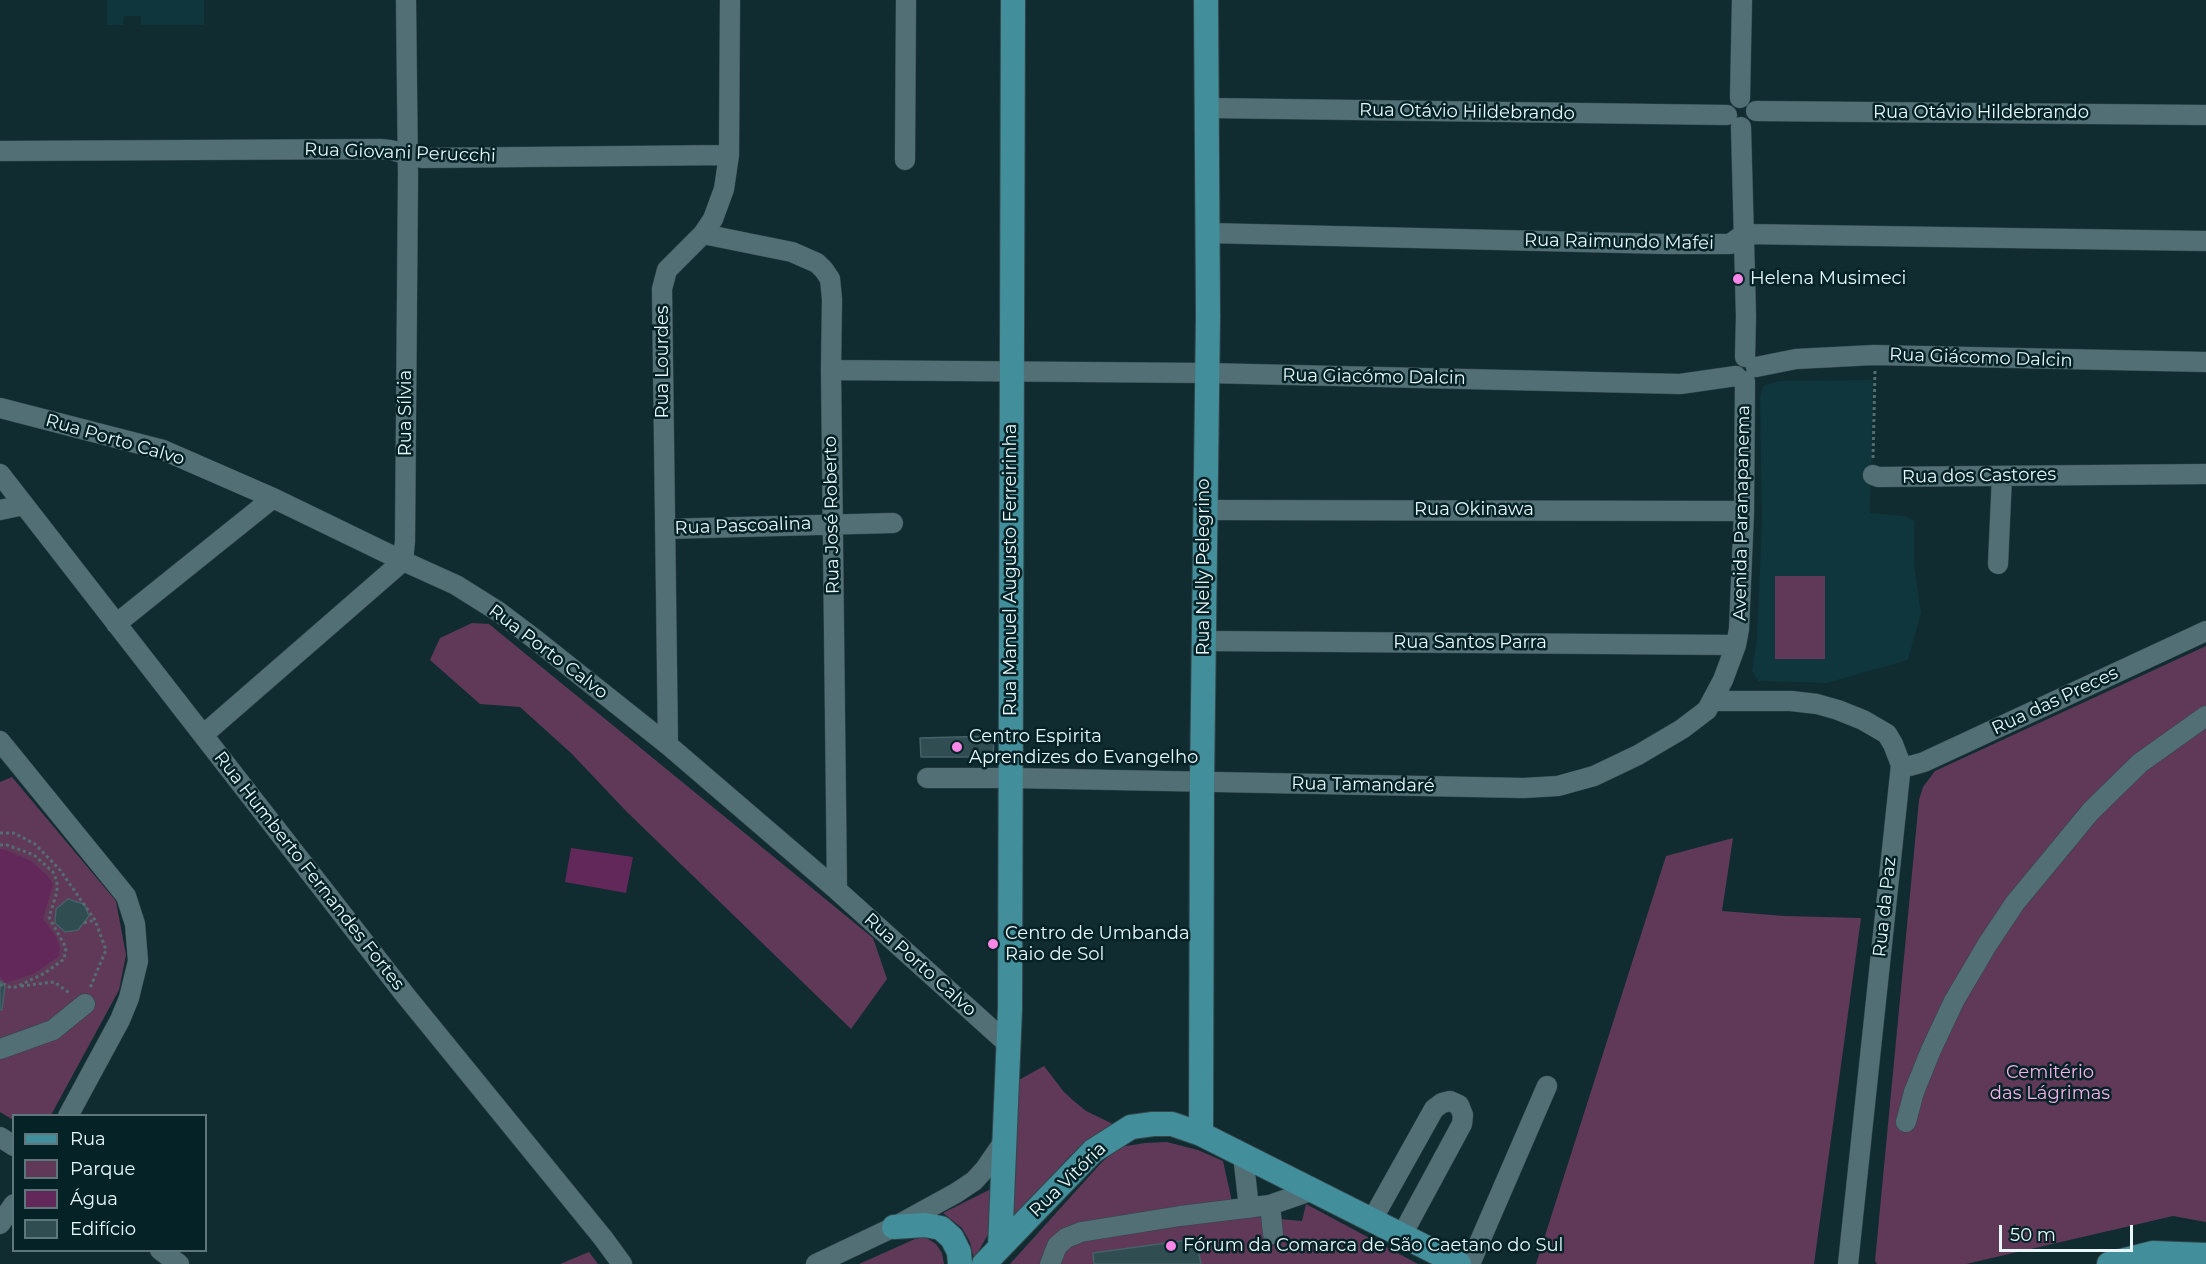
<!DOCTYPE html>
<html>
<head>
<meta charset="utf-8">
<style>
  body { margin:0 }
  #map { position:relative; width:2206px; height:1264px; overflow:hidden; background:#102c31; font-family:Montserrat,sans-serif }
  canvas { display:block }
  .legend { position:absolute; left:12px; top:1114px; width:195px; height:138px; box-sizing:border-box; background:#052227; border:2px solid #5f777b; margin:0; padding:8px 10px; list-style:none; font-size:18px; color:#e7f7fa }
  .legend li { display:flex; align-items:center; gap:12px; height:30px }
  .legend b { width:30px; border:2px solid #5f777b }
  .scale { position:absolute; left:1999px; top:1225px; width:134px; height:27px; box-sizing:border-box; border:3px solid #e7f7fa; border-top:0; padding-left:8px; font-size:18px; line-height:21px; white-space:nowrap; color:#e7f7fa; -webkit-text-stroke:4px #052227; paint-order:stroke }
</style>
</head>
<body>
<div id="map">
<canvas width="2206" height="1264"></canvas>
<ul class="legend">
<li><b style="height:8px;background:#428e9b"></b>Rua</li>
<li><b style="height:16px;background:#603959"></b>Parque</li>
<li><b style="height:16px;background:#63285a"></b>Água</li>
<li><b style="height:16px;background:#304d52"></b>Edifício</li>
</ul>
<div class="scale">50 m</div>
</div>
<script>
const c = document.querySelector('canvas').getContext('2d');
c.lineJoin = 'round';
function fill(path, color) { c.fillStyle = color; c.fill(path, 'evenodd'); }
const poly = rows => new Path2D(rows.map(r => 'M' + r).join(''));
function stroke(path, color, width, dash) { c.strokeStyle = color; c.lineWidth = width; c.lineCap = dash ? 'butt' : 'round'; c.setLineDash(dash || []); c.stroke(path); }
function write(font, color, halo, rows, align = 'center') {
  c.font = font + ' Montserrat,sans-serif'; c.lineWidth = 5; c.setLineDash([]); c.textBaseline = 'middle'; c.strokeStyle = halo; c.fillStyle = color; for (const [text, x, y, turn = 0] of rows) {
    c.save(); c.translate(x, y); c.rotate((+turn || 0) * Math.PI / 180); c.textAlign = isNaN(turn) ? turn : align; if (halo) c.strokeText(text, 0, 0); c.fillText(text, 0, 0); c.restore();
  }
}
fill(poly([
  [107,0,204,0,204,25,141,25,141,16,124,16,123,25,107,25],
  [1873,380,1870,513,1905,516,1914,521,1914,565,1921,613,1908,660,1827,683,1758,681,1752,671,1757,639,1762,522,1760,398,1763,386,1779,381]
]), '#0e363c');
fill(poly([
  [1775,576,1825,576,1825,659,1775,659],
  [472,623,489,624,873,938,887,979,851,1029,626,811,571,753,520,707,480,704,430,660,440,638],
  [2206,646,2206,1222,2173,1216,1966,1264,1877,1264,1875,1261,1919,800,1923,787,1935,771],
  [12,777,116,901,126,955,119,990,51,1115,14,1116,13,1120,0,1112,0,782],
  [1733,838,1722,911,1784,916,1861,918,1814,1264,1536,1264,1666,856],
  [1044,1066,1064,1092,1075,1102,1086,1111,1117,1126,1104,1130,1090,1138,1070,1156,1012,1221,1017,1081],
  [1167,1142,1198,1150,1223,1161,1235,1215,1302,1221,1306,1204,1418,1264,1010,1264,1102,1162,1120,1147,1145,1143],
  [989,1190,992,1190,990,1231,974,1259,970,1242,962,1228,943,1213],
  [925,1237,936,1244,942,1253,944,1264,859,1264,915,1239],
  [589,1252,598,1264,560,1264]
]), '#603959');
fill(poly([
  [571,848,633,857,626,893,565,882],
  [0,849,6,850,31,861,48,876,53,884,43,919,55,935,60,947,59,956,41,969,33,974,6,983,0,977]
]), '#63285a');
const building = poly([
  [994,736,993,757,921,757,920,738,994,736],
  [68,899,84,904,89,916,78,930,65,932,55,923,56,909,68,899],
  [0,981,5,985,2,1010,0,1010,0,981],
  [1196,1239,1201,1264,1094,1264,1093,1253,1196,1239]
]);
fill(building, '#304d52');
stroke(building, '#456268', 1.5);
const minor = poly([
  [1740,98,1742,0],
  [1208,108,1727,115],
  [1756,111,2206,115],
  [1741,127,1746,316,1745,357],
  [0,151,380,149,390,150,423,158,729,155],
  [905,160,906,0],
  [1208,233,1666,244,1730,244,1744,234,2206,241],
  [703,234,792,252,817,263,824,270,830,279,832,299,831,370,837,890],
  [1756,367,1796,359,1874,355,2206,362],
  [831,370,1206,373,1680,384,1736,376],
  [0,408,163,450,273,498,403,561,456,585,499,612,536,640,668,745,837,890,1008,1044],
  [0,474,406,996,603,1238,622,1264],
  [1873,475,1878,477,2206,474],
  [0,510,24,505],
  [1204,510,1744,511],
  [665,529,893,523],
  [1998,564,2002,476],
  [116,624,273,498],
  [1204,641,1736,645],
  [1712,701,1791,701,1817,704,1838,710,1863,720,1887,734,1893,744,1901,765,1848,1264],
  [203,735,403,561,405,541,408,175,406,0],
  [0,741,126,896,135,924,138,961,129,998,120,1020,68,1116],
  [668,745,662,289,667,270,703,234,713,219,724,189,729,155,730,0],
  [1901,765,1910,766,1924,762,2206,631],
  [927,778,1011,778,1524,788,1558,786,1594,776,1638,755,1682,729,1707,710,1723,680,1736,645,1739,629,1744,511,1745,381],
  [0,1049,53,1030,85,1004],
  [1906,1122,1914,1092,1931,1050,1954,1001,1987,945,2015,903,2091,811,2140,763,2206,716],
  [0,1137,14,1146],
  [1243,1155,1249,1208],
  [1270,1205,1273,1234],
  [1372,1220,1434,1109,1442,1103,1450,1101,1459,1105,1463,1115,1462,1124,1402,1235],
  [0,1224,14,1204],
  [160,1250,179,1264],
  [816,1264,894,1227,956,1193,974,1181,985,1169,1005,1140],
  [1050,1264,1057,1246,1066,1238,1081,1232,1180,1216,1270,1205,1313,1190],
  [1470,1264,1547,1086]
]);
const major = poly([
  [1201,1134,1202,782,1208,316,1206,0],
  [894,1227,925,1225,941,1228,952,1238,959,1252,960,1264],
  [1000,1247,1010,1009,1013,0],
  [984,1264,1093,1151,1131,1127,1153,1124,1172,1124,1201,1134,1459,1264],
  [2109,1264,2153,1253,2206,1255]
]);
stroke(minor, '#33464a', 21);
stroke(major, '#33464a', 26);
stroke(poly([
  [1873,458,1875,371],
  [0,833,14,833,35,844,60,870,95,920,106,950,90,988],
  [0,845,7,845,34,855,53,872,57,881,57,892,49,917,66,948,64,959,45,973,16,987,9,987,4,984],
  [84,923,95,920],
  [0,984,3,986],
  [21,986,54,982,71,994]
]), '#546d71', 3, [3, 3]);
stroke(minor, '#526f75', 20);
stroke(major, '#428e9b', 24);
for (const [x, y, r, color] of [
  [1738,279,6,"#fa87e7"],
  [957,747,6,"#fa87e7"],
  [993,944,6,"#fa87e7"],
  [1171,1246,6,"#fa87e7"]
]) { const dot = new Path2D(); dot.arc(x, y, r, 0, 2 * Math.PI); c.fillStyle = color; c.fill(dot); stroke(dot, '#052227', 2); }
write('18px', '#e7f7fa', '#052227', [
  ["Rua Otávio Hildebrando",1467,112,1],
  ["Rua Otávio Hildebrando",1981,113],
  ["Rua Giovani Perucchi",400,153,2],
  ["Rua Raimundo Mafei",1619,242,1],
  ["Rua Giácomo Dalcin",1981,358,2],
  ["Rua Lourdes",663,362,-90],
  ["Rua Giacómo Dalcin",1374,377,1],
  ["Rua Sílvia",406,413,-90],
  ["Rua Porto Calvo",115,440,16],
  ["Rua dos Castores",1979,476,-1],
  ["Rua Okinawa",1474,510],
  ["Avenida Paranapanema",1742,513,-89],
  ["Rua José Roberto",832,515,-91],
  ["Rua Pascoalina",743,526,-2],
  ["Rua Nelly Pelegrino",1204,567,-90],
  ["Rua Manuel Augusto Ferreirinha",1011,570,-90],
  ["Rua Santos Parra",1470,643],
  ["Rua Porto Calvo",548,652,37],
  ["Rua das Preces",2055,701,-25],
  ["Rua Tamandaré",1363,785,1],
  ["Rua Humberto Fernandes Fortes",309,871,52],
  ["Rua da Paz",1885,907,-84],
  ["Rua Porto Calvo",920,965,42],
  ["Rua Vitória",1068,1180,-44]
]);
write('18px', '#e7f7fa', '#052227', [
  ["Helena Musimeci",1750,279],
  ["Centro Espirita",969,737],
  ["Aprendizes do Evangelho",969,758],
  ["Centro de Umbanda",1005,934],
  ["Raio de Sol",1005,955],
  ["Fórum da Comarca de São Caetano do Sul",1183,1246]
], 'left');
write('18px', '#f7b0e9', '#052227', [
  ["Cemitério",2050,1073],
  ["das Lágrimas",2050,1094]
]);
</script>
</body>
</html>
